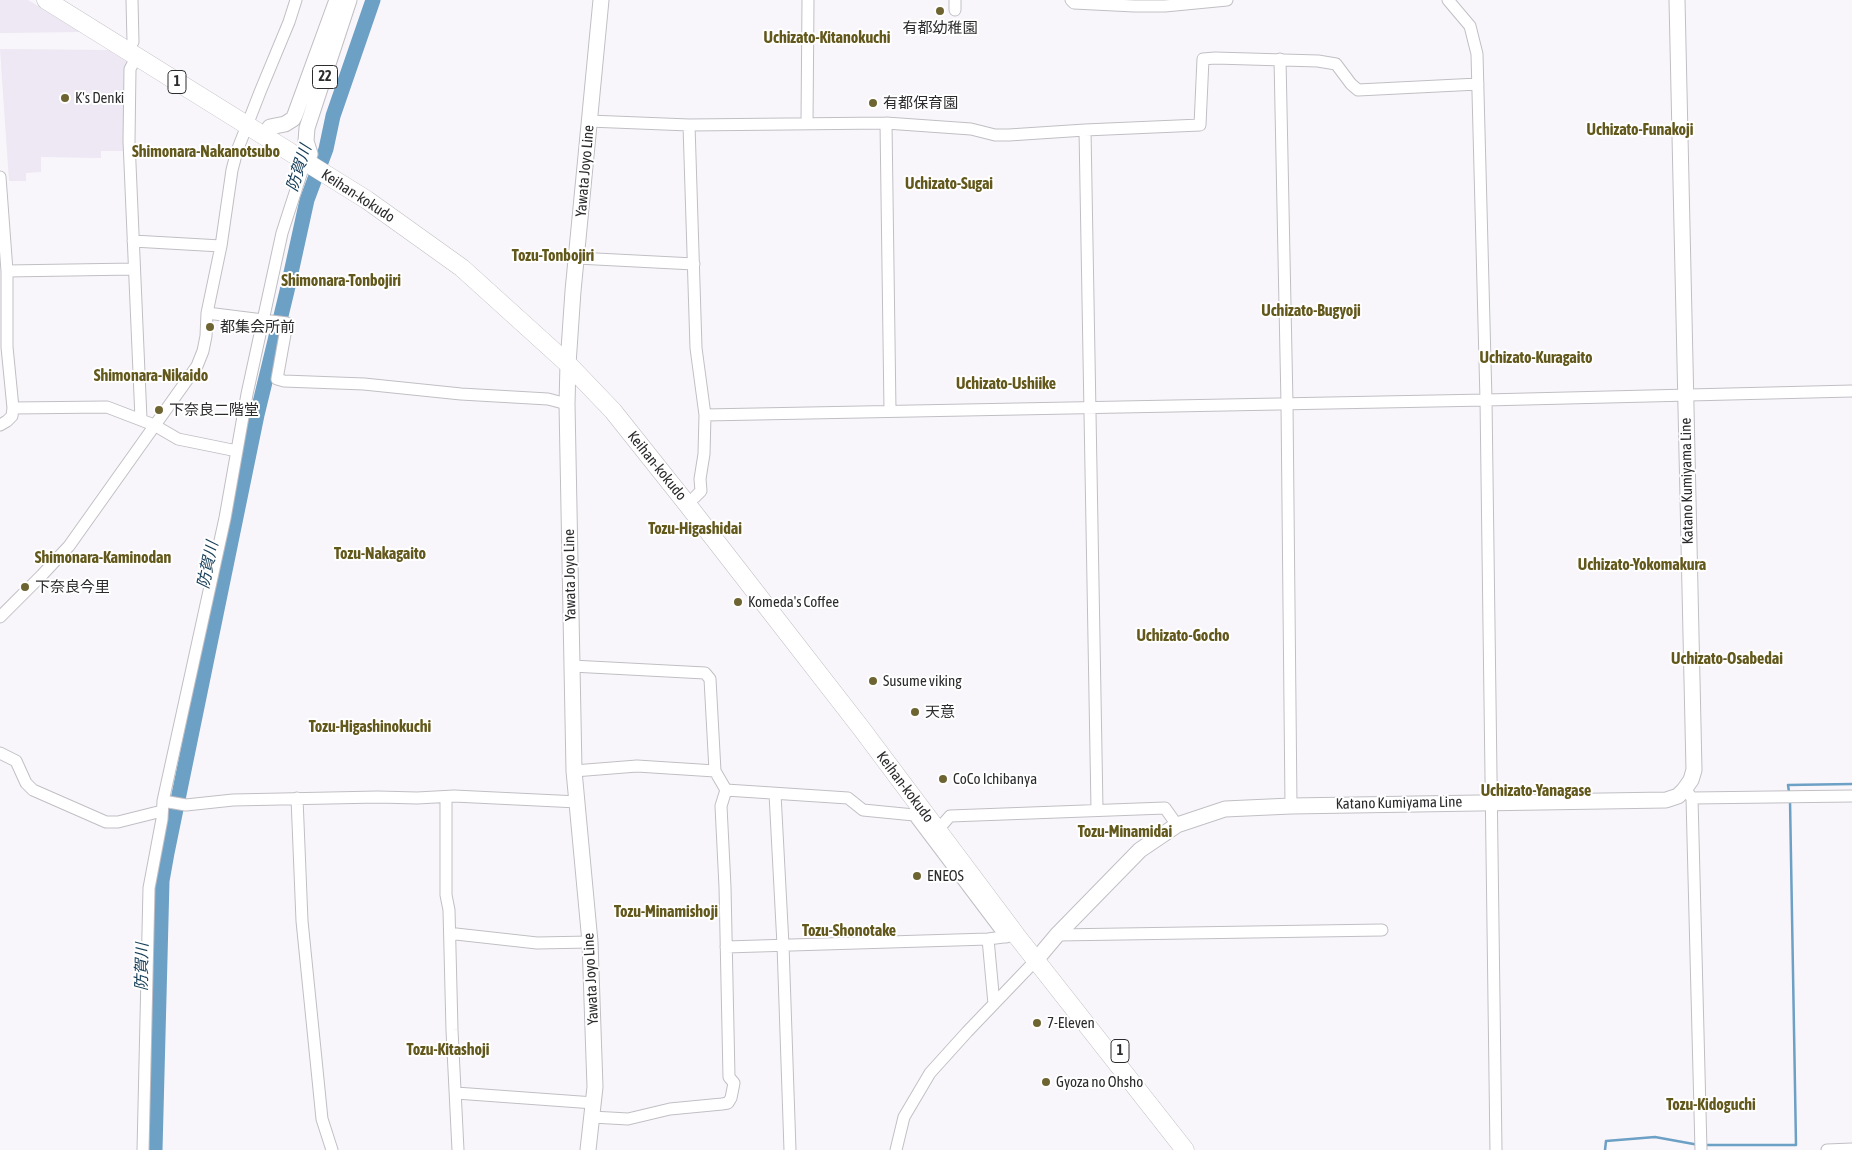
<!DOCTYPE html>
<html>
<head>
<meta charset="utf-8">
<style>
  body { margin:0 }
  canvas { display:block; background:#f8f6fb }
</style>
</head>
<body>
<canvas width="1852" height="1150"></canvas>
<script>
const c = document.querySelector('canvas').getContext('2d');
c.lineJoin = 'round';
function fill(path, color) { c.fillStyle = color; c.fill(path, 'evenodd'); }
const poly = rows => new Path2D(rows.map(r => 'M' + r).join(''));
function stroke(path, color, width, dash) { c.strokeStyle = color; c.lineWidth = width; c.lineCap = dash ? 'butt' : 'round'; c.setLineDash(dash || []); c.stroke(path); }
function write(font, color, halo, rows, align = 'center') {
  c.font = font + ' "Asap Condensed","Noto Sans JP",sans-serif'; c.lineWidth = 4; c.setLineDash([]); c.textBaseline = 'middle'; c.strokeStyle = halo; c.fillStyle = color; for (const [text, x, y, turn = 0] of rows) {
    c.save(); c.translate(x, y); c.rotate((+turn || 0) * Math.PI / 180); c.textAlign = isNaN(turn) ? turn : align; if (halo) c.strokeText(text, 0, 0); c.fillText(text, 0, 0); c.restore();
  }
}
fill(poly([
  [0,0,28,0,82,32,0,33],
  [0,49,108,50,131,64,128,151,101,151,101,158,41,157,41,172,26,173,26,181,9,181]
]), '#ede8f4');
stroke(poly([
  [1789,792,1788,785,1852,784],
  [1704,1145,1796,1145,1790,800],
  [1605,1150,1606,1141,1655,1137,1699,1145]
]), '#6da0c5', 2.5);
stroke(poly([
  [155,1150,162,881,167,853,257,415,287,291,307,200,326,149,333,116,373,0]
]), '#6da0c5', 15);
const minor = poly([
  [132,0,133,42],
  [955,0,955,10],
  [1071,0,1074,3,1134,6,1165,6,1227,0],
  [1448,0,1470,26,1477,54,1486,400,1496,1150],
  [137,56,130,69,129,141,141,419],
  [1280,59,1287,404,1291,806],
  [589,121,689,125,886,123,971,129,995,135,1009,135,1085,130,1200,125,1203,59,1215,58,1318,61,1336,64,1351,84,1358,90,1478,84],
  [807,123,808,0],
  [886,123,890,411],
  [689,125,696,348,705,415,704,454,700,479,701,491,695,497],
  [1085,130,1097,809],
  [0,177,7,271,7,347,13,408,12,416,7,421,0,425],
  [133,241,221,246],
  [577,258,694,264],
  [7,271,134,269],
  [207,313,287,323,277,379,284,381,364,384,461,394,548,399,567,404],
  [13,408,107,407,154,425,178,439,237,451],
  [705,415,1486,400,1852,391],
  [0,617,42,575,69,546,197,366,203,351,206,336,207,313,221,246,232,170,237,151,260,92,289,22,296,0],
  [572,666,705,673,710,679,715,771,726,790,721,806,725,887,729,1077,734,1083,731,1098,728,1103,722,1104,670,1109,628,1119,592,1117],
  [0,753,16,761,26,783,33,790,106,822,118,822,162,811],
  [574,771,637,766,715,771],
  [726,790,848,798,863,810,914,815,1006,937],
  [1688,793,1692,798,1852,796],
  [775,794,783,945,790,1150],
  [446,797,446,895,449,910,452,1030,458,1150],
  [297,798,302,921,322,1119,332,1150],
  [1692,798,1701,1150],
  [163,801,186,805,233,800,378,797,417,798,454,796,578,802],
  [943,824,950,816,1165,808,1177,825],
  [1057,935,1382,930],
  [450,936,456,934,537,943,590,942],
  [988,939,994,1004],
  [726,947,988,939,1011,936],
  [456,1093,594,1103],
  [143,1150,149,888,162,819,163,801,225,518,247,394,282,233,305,162],
  [896,1150,904,1117,930,1073,967,1032,1036,960],
  [1827,1150,1852,1149]
]);
const major = poly([
  [270,127,285,124,293,119,295,115,337,0],
  [310,154,306,141,307,128,349,0],
  [1036,960,1057,935,1140,850,1177,825,1225,809,1291,806,1666,800,1678,796,1684,790,1691,780,1694,770,1677,0],
  [588,1150,595,1087,590,942,574,771,567,404,568,364,573,291,601,0]
]);
const highway = poly([
  [46,0,367,200,462,268,568,364,613,411,687,504,861,728,1016,935,1185,1150]
]);
stroke(minor, '#c1bfc4', 13);
stroke(major, '#c1bfc4', 17);
stroke(highway, '#c1bfc4', 19);
stroke(minor, '#fff', 11);
stroke(major, '#fff', 15);
stroke(highway, '#fff', 18);
for (const [x, y, r, color] of [
  [940,11,5,"#6e6431"],
  [65,98,5,"#6e6431"],
  [873,103,5,"#6e6431"],
  [210,327,5,"#6e6431"],
  [159,410,5,"#6e6431"],
  [25,587,5,"#6e6431"],
  [738,602,5,"#6e6431"],
  [873,681,5,"#6e6431"],
  [915,712,5,"#6e6431"],
  [943,779,5,"#6e6431"],
  [917,876,5,"#6e6431"],
  [1037,1023,5,"#6e6431"],
  [1046,1082,5,"#6e6431"]
]) { const dot = new Path2D(); dot.arc(x, y, r, 0, 2 * Math.PI); c.fillStyle = color; c.fill(dot); stroke(dot, '#fff', 2); }
for (const [x, y, w] of [
  [325,77,25],
  [177,82,18],
  [1120,1051,18]
]) { const box = new Path2D(); box.roundRect(x - w / 2, y - 11.5, w, 23, 4); c.fillStyle = '#fff'; c.fill(box); stroke(box, '#2c2c2e', 1); }
write('bold 14px', '#2c2c2e', null, [
  ["22",325,77],
  ["1",177,82],
  ["1",1120,1051]
]);
write('15px', '#2c2c2e', '#fff', [
  ["有都幼稚園",940,28,"center"],
  ["K's Denki",75,98],
  ["有都保育園",883,103],
  ["都集会所前",220,327],
  ["下奈良二階堂",169,410],
  ["下奈良今里",35,587],
  ["Komeda's Coffee",748,602],
  ["Susume viking",883,681],
  ["天意",925,712],
  ["CoCo Ichibanya",953,779],
  ["ENEOS",927,876],
  ["7-Eleven",1047,1023],
  ["Gyoza no Ohsho",1056,1082]
], 'left');
write('15px', '#2c2c2e', '#fff', [
  ["Yawata Joyo Line",585,171,-85],
  ["Keihan-kokudo",358,196,33],
  ["Keihan-kokudo",657,466,51],
  ["Katano Kumiyama Line",1687,481,-91],
  ["Yawata Joyo Line",570,575,-91],
  ["Keihan-kokudo",905,787,53],
  ["Katano Kumiyama Line",1399,803,-1],
  ["Yawata Joyo Line",591,979,-93]
]);
write('bold 16px', '#63581c', '#fff', [
  ["Uchizato-Kitanokuchi",827,38],
  ["Uchizato-Funakoji",1640,130],
  ["Shimonara-Nakanotsubo",206,152],
  ["Uchizato-Sugai",949,184],
  ["Tozu-Tonbojiri",553,256],
  ["Shimonara-Tonbojiri",341,281],
  ["Uchizato-Bugyoji",1311,311],
  ["Uchizato-Kuragaito",1536,358],
  ["Shimonara-Nikaido",151,376],
  ["Uchizato-Ushiike",1006,384],
  ["Tozu-Higashidai",695,529],
  ["Tozu-Nakagaito",380,554],
  ["Shimonara-Kaminodan",103,558],
  ["Uchizato-Yokomakura",1642,565],
  ["Uchizato-Gocho",1183,636],
  ["Uchizato-Osabedai",1727,659],
  ["Tozu-Higashinokuchi",370,727],
  ["Uchizato-Yanagase",1536,791],
  ["Tozu-Minamidai",1125,832],
  ["Tozu-Minamishoji",666,912],
  ["Tozu-Shonotake",849,931],
  ["Tozu-Kitashoji",448,1050],
  ["Tozu-Kidoguchi",1711,1105]
]);
write('italic 16px', '#143c57', '#fff', [
  ["防賀川",299,168,-72],
  ["防賀川",208,565,-78],
  ["防賀川",142,967,-89]
]);
</script>
</body>
</html>
